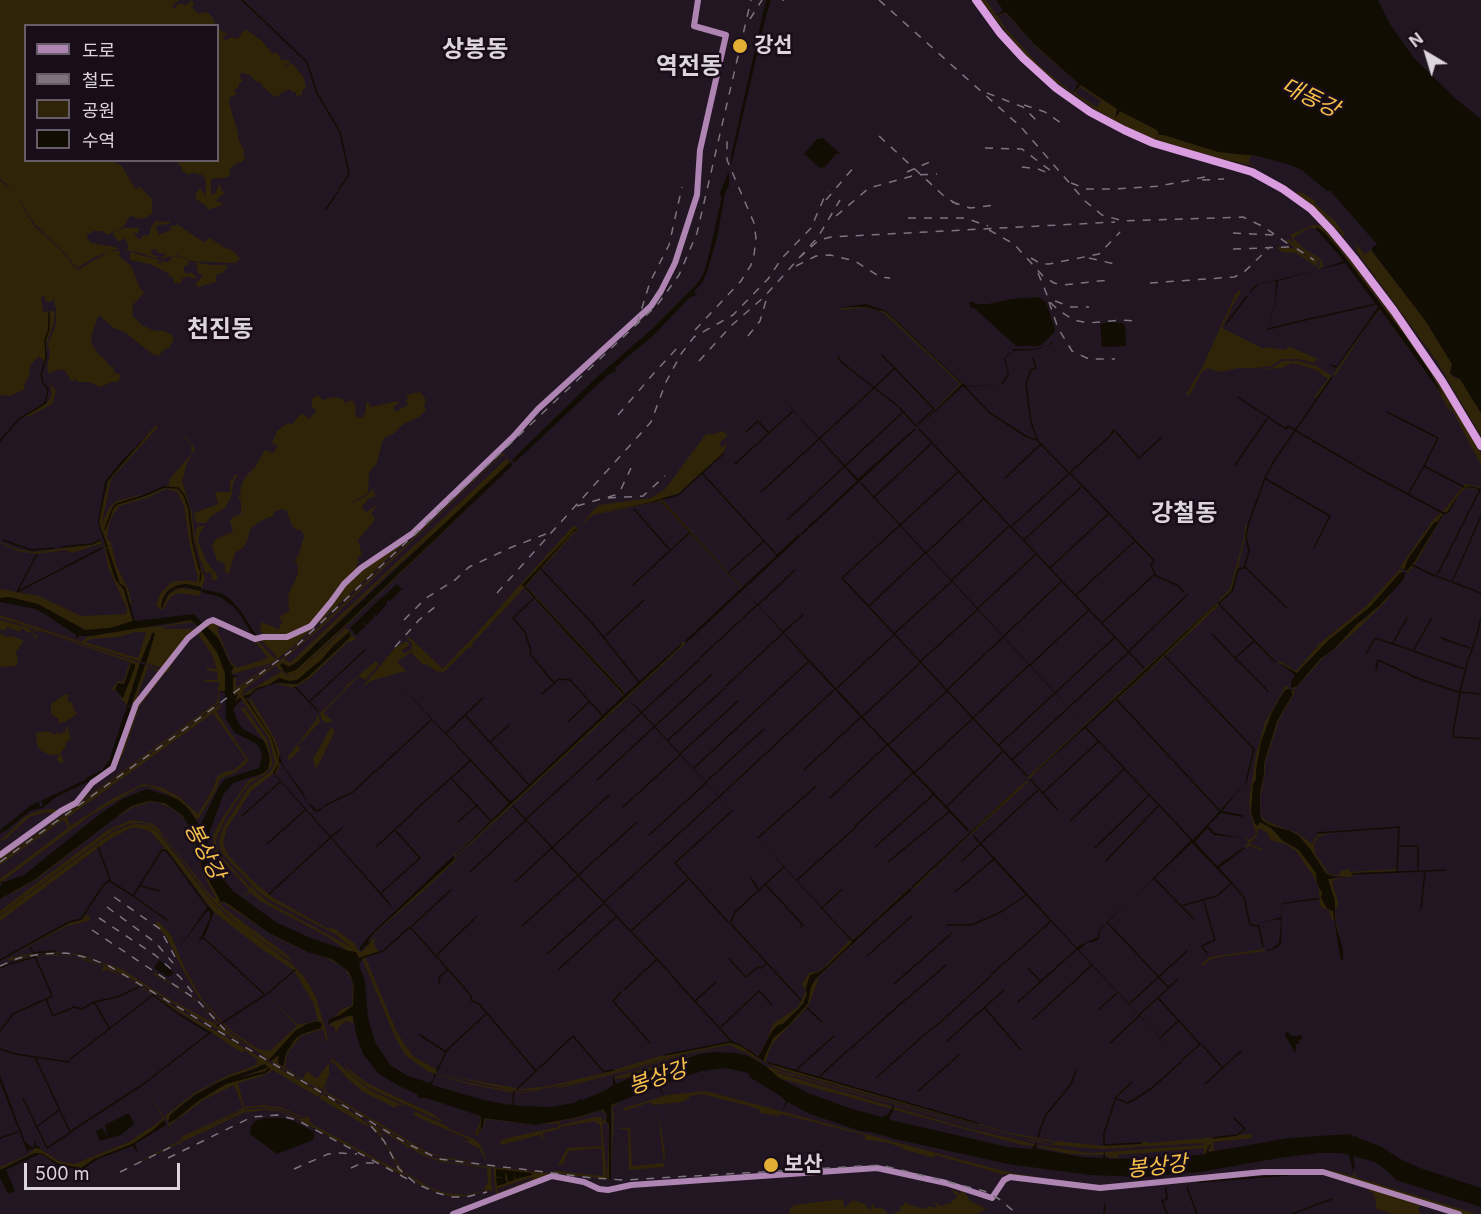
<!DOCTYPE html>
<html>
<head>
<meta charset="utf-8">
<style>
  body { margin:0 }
  #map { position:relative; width:1481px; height:1214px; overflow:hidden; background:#221623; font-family:Inter,"Noto Sans KR",sans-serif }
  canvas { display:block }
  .legend { position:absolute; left:24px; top:24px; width:195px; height:138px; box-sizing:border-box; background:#190d1a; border:2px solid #675d68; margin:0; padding:8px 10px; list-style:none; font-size:18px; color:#ddd5de }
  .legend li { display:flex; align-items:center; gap:12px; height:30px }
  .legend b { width:30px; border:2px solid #675d68 }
  .north { position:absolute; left:1397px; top:24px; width:60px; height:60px; -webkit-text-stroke:4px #190d1a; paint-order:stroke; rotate:322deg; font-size:16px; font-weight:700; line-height:24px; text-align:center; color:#ddd5de }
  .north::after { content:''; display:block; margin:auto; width:21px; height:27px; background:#ddd5de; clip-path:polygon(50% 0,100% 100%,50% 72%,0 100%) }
  .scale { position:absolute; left:24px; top:1163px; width:156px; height:27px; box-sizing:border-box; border:3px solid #ddd5de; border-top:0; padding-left:8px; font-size:18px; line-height:21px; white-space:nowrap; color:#ddd5de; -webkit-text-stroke:4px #190d1a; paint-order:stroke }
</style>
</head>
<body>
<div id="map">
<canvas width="1481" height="1214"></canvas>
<ul class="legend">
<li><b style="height:8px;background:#ae84b2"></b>도로</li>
<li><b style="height:8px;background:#7e747f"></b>철도</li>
<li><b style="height:16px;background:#302408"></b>공원</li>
<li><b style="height:16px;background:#120d03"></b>수역</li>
</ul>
<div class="north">N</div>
<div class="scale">500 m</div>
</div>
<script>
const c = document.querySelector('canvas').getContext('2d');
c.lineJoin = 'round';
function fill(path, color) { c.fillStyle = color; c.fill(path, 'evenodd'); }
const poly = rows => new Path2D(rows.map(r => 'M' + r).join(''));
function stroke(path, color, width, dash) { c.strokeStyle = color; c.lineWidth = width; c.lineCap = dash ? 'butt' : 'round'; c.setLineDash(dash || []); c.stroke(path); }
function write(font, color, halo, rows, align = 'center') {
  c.font = font + ' Inter,"Noto Sans KR",sans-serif'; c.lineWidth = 5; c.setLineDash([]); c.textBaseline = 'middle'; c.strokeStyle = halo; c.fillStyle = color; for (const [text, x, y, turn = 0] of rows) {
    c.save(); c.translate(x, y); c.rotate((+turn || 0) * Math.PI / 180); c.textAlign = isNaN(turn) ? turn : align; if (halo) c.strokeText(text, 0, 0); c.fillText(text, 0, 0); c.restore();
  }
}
fill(poly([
  [0,0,179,0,172,6,174,9,178,4,186,5,192,0,194,3,192,7,198,14,207,12,214,19,215,25,26,26,26,160,115,162,122,166,134,187,136,189,140,187,152,199,152,214,147,217,141,219,130,216,123,227,107,235,102,231,94,231,88,234,87,239,91,243,120,248,95,257,77,268,61,249,35,225,14,191,0,179],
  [981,0,986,0,997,16,1005,12,1033,43,1078,83,1038,49,1005,13,998,17,1008,31,1040,66,1073,93,1081,85,1117,109,1116,118,1120,111,1157,130,1161,134,1185,142,1231,154,1254,155,1250,157,1249,163,1255,166,1222,159,1157,140,1128,128,1096,110,1052,79,1022,52],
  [1080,87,1101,101,1097,107,1075,93],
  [218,28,228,35,222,36,225,41,231,37,238,39,245,29,262,41,272,53,277,53,282,60,288,60,291,62,284,66,293,64,304,78,306,88,302,90,302,95,296,96,296,92,292,92,289,89,280,94,279,97,274,96,262,86,261,83,255,81,251,76,243,73,239,74,243,82,239,83,239,87,234,90,237,94,230,97,229,103,238,133,238,139,244,150,243,157,246,157,241,163,238,162,229,170,231,175,228,177,211,179,211,193,213,195,215,194,219,184,224,194,217,199,217,202,222,203,223,205,207,210,207,207,196,199,195,194,200,188,206,196,206,180,202,175,192,173,189,175,181,170,182,168,176,161,218,160],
  [0,181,14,191,34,226,60,249,77,270,111,251,120,251,119,256,131,266,139,286,144,293,133,305,132,315,143,326,156,331,165,331,172,335,174,339,170,347,163,350,159,356,152,354,126,333,114,328,99,315,94,327,91,339,92,344,99,355,105,359,110,367,113,366,114,373,120,374,120,379,117,382,112,382,100,387,89,382,78,382,75,379,72,382,64,369,61,371,59,369,49,374,47,368,50,354,48,344,56,324,56,310,53,296,53,301,46,302,44,296,41,297,43,312,55,311,54,322,47,342,45,369,44,361,39,356,30,366,29,377,24,385,25,389,10,396,0,395],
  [1295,192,1303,193,1316,201,1314,203,1335,221,1345,235,1343,236,1326,218],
  [156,221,169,222,170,224,158,225,156,228,159,235,171,230,171,226,175,226,177,224,200,240,206,242,209,237,226,249,227,248,232,250,240,258,236,263,231,263,192,261,177,255,159,259,165,255,165,253,158,253,157,250,152,249,151,254,159,257,156,258,137,252,123,250,129,249,125,238,119,242,113,235,114,232,123,228,140,228,138,233,134,233,139,240,143,236,149,235,151,227],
  [1313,225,1323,226,1382,299,1446,393,1481,453,1481,465,1449,404,1451,413,1426,370,1380,310,1366,327,1337,373,1334,376,1333,375,1368,323,1383,306,1338,248,1319,228,1309,228,1293,238,1303,248,1321,259,1324,267,1318,269,1320,261,1294,243,1290,235],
  [1382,308,1430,372,1443,395,1385,317,1381,310],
  [1288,239,1318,260,1317,267,1296,253,1282,252,1277,247,1294,248,1314,261,1286,241],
  [1356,244,1364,253,1362,256,1371,250,1425,320,1452,364,1450,371,1453,377,1460,379,1481,413,1481,436,1436,360,1357,252],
  [130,252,159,260,158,263,164,266,160,263,162,261,166,262,171,260,172,256,182,257,190,262,187,264,189,266,184,266,184,273,192,273,196,277,195,279,188,276,182,279,181,283,173,283,174,277,167,276,170,274,150,264,130,260],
  [195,262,209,265,228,265,224,272,216,275,216,282,198,287,195,284,203,276,197,272,198,269],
  [1239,290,1241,293,1236,299,1222,328,1264,349,1266,347,1284,350,1290,347,1318,359,1313,363,1299,359,1282,359,1271,366,1255,368,1239,368,1219,372,1208,368,1202,372,1189,396,1186,394,1201,370,1235,295],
  [866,307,876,308,886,312,962,384,917,427,960,384,884,313,877,310,865,308,839,310,843,308],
  [1283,361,1298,361,1316,366,1332,376,1316,398,1314,397,1328,379,1317,370,1292,363,1281,368,1257,370,1271,368],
  [50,383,56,391,52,404,30,416,24,416,47,403,52,395],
  [420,392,426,400,424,406,426,410,419,417,402,425,393,434,383,439,377,463,369,473,368,493,348,505,365,497,374,487,373,492,376,493,374,497,369,498,362,507,366,512,378,504,371,513,375,519,374,521,358,540,362,555,357,558,359,562,356,565,359,569,313,623,296,634,265,637,260,630,262,622,278,629,283,622,279,617,289,611,288,595,298,574,297,562,294,561,299,554,304,536,302,531,296,529,291,524,287,511,282,509,275,511,273,516,260,521,250,529,247,541,243,548,235,553,229,573,228,574,225,572,225,564,219,560,218,563,212,545,216,539,233,532,230,521,234,516,241,514,241,502,237,494,241,497,240,489,245,477,255,467,265,450,274,453,277,446,272,443,277,431,288,423,291,425,302,413,309,419,316,411,312,406,312,399,318,395,323,400,333,397,343,399,345,403,352,400,356,407,355,416,362,418,366,412,366,403,368,402,371,407,398,401,399,403,393,407,395,412,408,405,406,400,408,399,406,395],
  [156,425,158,427,111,479,102,523,110,507,116,501,144,494,169,485,169,480,192,453,191,444,182,435,187,438,195,449,187,463,182,481,192,513,196,553,205,579,202,588,201,587,186,584,171,588,166,592,161,604,162,608,169,594,179,588,201,591,200,596,181,593,175,594,170,598,163,610,156,606,160,594,171,582,186,580,196,582,198,578,190,547,184,506,177,492,166,489,147,498,119,506,110,520,107,538,111,543,117,567,130,593,129,594,132,603,129,605,124,587,120,584,106,549,115,579,124,590,133,621,110,628,85,630,38,604,8,597,0,598,0,589,39,596,81,616,126,614,127,609,108,567,103,537,106,547,106,542,101,530,99,519,109,478],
  [164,487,180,489,186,499,190,513,193,543,201,570,198,566,192,543,188,508,183,495,177,489,164,488,143,497,117,504,113,508,104,528,114,505],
  [722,431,728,435,719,443,722,447,727,443,723,453,679,493,662,499,741,586,741,588,660,501,593,515,580,527,592,512,599,505,651,498,662,491,666,488,706,434,715,434],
  [500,450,502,452,293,647,234,692,278,662,309,636,503,453,505,456,501,456,322,627,284,659,290,663,507,458,510,462,448,521,386,576,297,662,289,667,282,663,280,664,287,673,296,670,513,465,296,674,292,676,288,675,282,670,280,671,276,665,243,690,244,692,241,696,282,671,287,676,294,676,346,628,356,639,351,642,349,641,310,678,294,688,277,684,269,686,281,683,295,685,302,681,351,636,347,633,321,660,297,680,289,681,279,678,269,685,256,688,250,695,244,695,256,711,248,697,252,700,275,739,280,754,280,766,276,775,320,826,274,773,251,791,227,828,223,843,228,855,255,883,272,897,327,928,335,929,354,943,359,951,363,951,375,937,374,943,378,952,365,957,397,1032,406,1047,405,1050,407,1047,413,1056,437,1070,436,1074,465,1082,519,1092,551,1089,700,1051,730,1047,748,1053,764,1065,781,1071,1013,1137,1039,1141,1052,1145,1056,1141,1103,1146,1123,1145,1141,1144,1144,1141,1148,1143,1252,1134,1252,1138,1213,1142,1214,1152,1208,1151,1212,1144,1208,1147,1206,1153,1203,1154,1204,1148,1118,1155,1118,1158,1108,1157,1107,1155,1105,1155,1105,1152,1204,1145,1203,1143,1102,1149,1051,1145,1001,1134,772,1070,781,1074,966,1128,1035,1144,1035,1146,1023,1145,779,1078,748,1054,731,1047,694,1053,565,1087,522,1093,509,1092,464,1083,447,1078,429,1072,405,1055,395,1037,362,958,359,958,356,952,347,951,330,938,260,901,250,892,242,898,249,890,214,851,213,835,223,817,249,780,260,776,270,755,263,739,241,709,244,707,267,740,273,764,265,774,250,783,245,789,226,817,218,834,216,842,218,851,223,858,251,888,253,886,221,852,219,841,223,828,249,787,271,771,275,763,269,739,241,698,235,702,235,695,234,696,233,693,233,677,236,677,236,688,271,663,232,674,233,667,225,651,218,638,205,625,211,621,220,626,217,630,231,661,237,668,268,658,257,644,248,638,257,640,275,659,277,657,275,654,260,639,274,639,308,629,340,590,360,570,393,549],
  [253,887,268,899,335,934,351,947,268,902,253,889],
  [235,475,238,475,233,483,232,495,225,508,211,516,206,523,196,523,194,513,218,504,215,492,230,492,230,480,232,481],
  [1465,484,1478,486,1481,489,1473,486,1467,487,1478,489,1480,491,1471,488,1464,489,1449,512,1443,516,1417,561,1408,573,1406,571,1415,561,1443,515,1449,512,1465,487,1447,512,1444,512,1438,521,1433,524,1408,559,1404,570,1400,567,1433,520,1447,507],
  [574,525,579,530,575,532,526,586,624,691,624,696,524,588,472,644,475,635],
  [528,580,525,586,623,694,532,596,523,584],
  [1245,525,1248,527,1247,539,1245,538,1238,567,1244,568,1238,570,1231,592,1219,603,1219,600,1230,589,1245,533],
  [199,526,205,526,200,533,198,541,207,562,217,575,218,578,215,580,212,580,211,572,206,573,199,557,195,538,196,529],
  [101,540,102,548,100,544,72,553,66,550,38,554,17,551,0,543,0,542,17,549,34,552,88,545],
  [1400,569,1404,572,1400,573,1371,606,1329,640,1296,673,1279,663,1278,660,1296,671,1320,643,1366,606],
  [1388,596,1390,597,1359,628,1335,649,1325,656,1295,689,1292,688,1297,686,1320,659,1335,648,1356,625,1367,617],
  [1216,603,1219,605,1183,639,1117,700,1114,701,1120,695,1084,726,1029,779,1028,777],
  [0,615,82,642,87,637,134,628,164,626,191,620,198,626,192,622,164,627,164,629,195,629,164,667,158,667,146,663,152,644,152,633,141,662,0,618],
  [136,632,146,632,138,658,85,642,92,639,119,637],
  [0,620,29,628,38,638,34,638,32,631,29,633,21,628,20,632,7,627,5,631,1,629,0,633,6,637,11,636,24,640,16,652,18,662,16,666,0,667],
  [33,629,140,663,127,705,112,689,118,681,123,682,130,662,42,632,34,631],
  [135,664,130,680,122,698,115,692,116,686,124,684],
  [200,629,217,652,225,673,225,691,219,691,219,703,0,861,0,856,61,812,93,784,112,771,135,709,189,640,171,664,170,670,165,673,139,707,124,752,114,771,97,782,84,799,217,702,219,682,204,682,205,680,217,680,218,674,217,672,206,670,206,668,217,669,211,653,198,634],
  [69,810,33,836,5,855,60,814],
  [474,636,472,647,468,648,444,672,436,671,426,664,423,665,411,652,397,662,406,671,373,680,362,687,396,647,406,641,410,645,402,650,404,654,412,649,412,643,407,639,409,637,443,669],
  [683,642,685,644,475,840,456,857,453,855,509,803,455,854,456,856],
  [376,661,379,664,365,680,359,676,323,713,333,721,327,723,322,720,320,713,342,692,347,685],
  [145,665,157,669,159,671,157,673,156,670,148,667,137,697,139,698,131,706],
  [1286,685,1290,689,1283,692,1274,708,1261,742,1251,812,1253,821,1257,826,1260,822,1273,829,1282,840,1299,850,1308,860,1316,873,1317,883,1322,892,1324,903,1327,909,1333,911,1334,920,1331,919,1329,911,1320,906,1319,889,1314,877,1296,851,1286,844,1273,841,1269,838,1268,833,1260,829,1258,829,1256,837,1249,844,1263,849,1263,851,1250,846,1245,848,1245,846,1249,842,1244,837,1250,840,1256,834,1251,818,1249,802,1256,755,1265,722],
  [1291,689,1295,692,1279,720,1265,764,1265,773,1260,798,1262,817,1268,822,1297,833,1312,844,1318,834,1333,833,1319,836,1314,844,1315,853,1329,874,1339,875,1341,871,1349,869,1349,872,1396,869,1397,871,1352,873,1354,876,1348,877,1328,875,1299,836,1290,831,1269,825,1262,820,1259,795,1264,774,1264,763,1277,721,1292,695],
  [66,694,70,695,67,699,70,703,72,702,74,710,78,713,65,722,58,723,59,719,51,714,51,704],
  [220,704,221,707,216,711,249,761,236,772,220,779,216,790,199,818,196,819,189,809,166,793,148,786,140,787,91,815,0,883,0,879,68,828,68,826,63,820,0,865,0,862],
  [213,713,246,759,234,770,224,772,217,777,213,789,198,814,178,796,160,787,143,784,112,799,70,826,67,818],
  [318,714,320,722,299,744,298,746,301,749,289,760,287,758,316,720],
  [67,725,71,739,66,742,66,746,60,753,64,762,61,763,57,760,59,754,51,755,41,751,37,745,36,733,47,731,55,735,57,731,59,734,65,732],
  [331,727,335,731,316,770,313,759],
  [1027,779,1018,788,1028,780,1028,782,938,865,914,889,913,888,916,884,972,833,972,830,911,887],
  [153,800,165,803,185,818,195,835,202,868,220,900,218,903,221,901,227,903,284,942,332,959,344,967,353,978,354,992,353,1006,340,1015,329,1019,337,1015,340,1010,352,1005,353,982,344,968,329,959,283,942,222,902,220,904,225,909,286,954,294,963,238,924,212,900,163,835,145,823,132,823,115,829,0,915,0,911,13,901,108,830,131,820,151,823,159,829,213,898,216,898,203,874,190,828,183,818,171,808,159,803,150,802,134,807,115,818,40,877,15,892,8,894,0,901,5,895,36,878,124,811,138,803],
  [49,809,58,810,54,813,46,812,29,817,6,839,0,841,26,816,35,812],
  [134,824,147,825,159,833,210,899,226,915,292,964,305,978,316,997,328,1039,321,1043,326,1039,323,1029,301,1036,287,1054,285,1068,303,1079,307,1071,317,1079,329,1063,329,1075,323,1089,314,1085,322,1090,321,1091,271,1061,279,1055,278,1063,283,1067,286,1053,296,1038,302,1034,321,1028,322,1024,318,1021,309,1023,295,1031,269,1060,229,1031,199,998,181,966,167,938,155,924,158,921,171,935,184,967,202,999,230,1030,258,1049,270,1051,297,1026,267,994,298,1025,318,1020,313,1002,294,971,295,969,293,970,259,947,214,912,167,850,160,850,165,848,151,832,140,828,131,828,110,839,0,921,0,916,13,906,113,832],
  [455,858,457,859,421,893,375,933,369,941,370,942,368,941,374,933],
  [1346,877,1334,880,1332,883,1338,901,1338,906,1335,911,1336,921,1342,947,1336,926,1334,910,1335,901,1328,879],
  [910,887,908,890,858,936,852,940,852,943,827,966,819,972,810,976,806,988,807,994,803,1004,783,1024,775,1028,758,1057,763,1060,773,1038,783,1030,807,1005,811,986,818,977,907,894,819,977,809,1005,773,1043,765,1062,1011,1133,1054,1141,1053,1142,1018,1136,779,1069,730,1045,700,1050,574,1083,536,1090,510,1090,444,1075,521,1089,549,1086,600,1074,664,1055,730,1042,740,1045,758,1056,766,1043,773,1024,798,1007,806,991,802,984,810,972,817,972,826,965,851,939,857,936],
  [86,915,91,918,88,921,67,926,0,961,69,923,82,920],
  [1264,949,1265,951,1221,957,1211,959,1203,966,1202,964,1210,957],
  [55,952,80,954,121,969,164,996,219,1026,198,1002,166,981,162,982,164,980,161,978,153,974,154,972,198,1001,223,1028,248,1047,134,980,95,960,76,955,53,953,34,954,8,961,9,958,33,953],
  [55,955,86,959,107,967,321,1093,318,1097,273,1070,262,1076,238,1083,244,1107,264,1105,283,1108,300,1116,308,1115,299,1117,284,1110,267,1107,248,1108,236,1112,192,1134,243,1110,270,1108,279,1110,300,1119,309,1116,310,1123,397,1170,381,1140,370,1128,319,1098,322,1094,357,1115,367,1124,380,1139,395,1165,406,1177,299,1120,279,1111,263,1110,243,1113,121,1171,185,1138,179,1139,183,1136,243,1108,234,1085,205,1099,170,1125,173,1136,168,1123,176,1119,198,1101,226,1084,270,1070,267,1068,266,1071,234,1079,259,1071,265,1064,213,1084,193,1096,172,1113,170,1118,196,1096,167,1121,165,1116,194,1093,224,1077,256,1065,258,1060,244,1050,242,1053,211,1032,122,976,108,970,99,972,103,969,103,966,77,958,55,956,35,957,8,963,29,957],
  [352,1015,354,1023,346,1021,339,1027,336,1033,334,1026,330,1026,331,1023],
  [698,1054,631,1077,614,1079,614,1077],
  [332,1058,368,1089,410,1109,399,1105,392,1108,392,1106,363,1092,348,1079,333,1062,331,1064],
  [344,1063,351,1071,369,1084,433,1114,445,1123,369,1088,352,1075],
  [145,1084,166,1122,164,1120,152,1131,132,1144,94,1159,81,1168,59,1164,39,1153,31,1154,0,1170,0,1167,27,1155,37,1147,59,1161,74,1164,129,1142,163,1119],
  [326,1085,325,1091,426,1151,443,1157,491,1165,451,1160,422,1151,323,1092],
  [706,1091,1007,1172,1039,1177,1002,1174,935,1155,934,1158,902,1149,901,1147,885,1142,865,1140,865,1135,781,1114,778,1116,760,1113,760,1110,749,1106,702,1094,690,1096,688,1099,682,1102,653,1105,650,1102,625,1111,624,1108,667,1095],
  [624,1098,612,1107,614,1116,611,1179,612,1116,610,1106],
  [657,1108,665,1152,664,1167,629,1170,628,1130,617,1128,630,1128,632,1166,664,1163],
  [603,1109,607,1115,606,1121,609,1125,609,1179,554,1173,554,1171,603,1176,602,1148,568,1151,563,1164,558,1165,567,1148,602,1146,600,1124,597,1124,596,1121,560,1127,559,1129,543,1133,543,1138,548,1142,542,1139,540,1135,501,1145,500,1141,511,1137,559,1127,558,1123,533,1125,486,1119,485,1124,477,1136,475,1135,481,1119,476,1115,482,1118,482,1127,485,1118,536,1125,578,1117],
  [601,1110,607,1116,603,1122,601,1117,595,1117,560,1125,559,1121,579,1118],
  [605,1122,608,1124,609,1134,607,1178,602,1125],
  [416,1112,449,1127,449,1129,472,1138,480,1144,486,1158,485,1159,479,1148,461,1139,467,1141,469,1140,468,1139,413,1115],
  [365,1120,431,1157,449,1162,491,1167,492,1192,489,1190,467,1196,458,1197,445,1195,420,1185,400,1169,381,1137],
  [377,1128,405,1145,407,1148,409,1147,422,1155,442,1162,487,1168,488,1184,485,1186,484,1191,465,1195,446,1193,429,1187,403,1171],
  [1036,1145,1089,1153,1104,1152,1103,1155,1070,1154,1036,1146],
  [493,1167,551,1174,496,1195],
  [532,1177,533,1179,498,1193,497,1189],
  [1282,1169,1324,1169,1353,1176,1355,1170,1355,1176,1358,1178,1477,1214,1462,1214,1353,1179,1302,1171,1099,1187],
  [1370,1186,1422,1204,1418,1208,1420,1214,1392,1214,1377,1209,1374,1194,1368,1190],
  [951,1189,961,1194,960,1190,963,1190,970,1201,986,1209,976,1214,892,1214,901,1210,900,1206,904,1205,905,1201,910,1205,924,1209,929,1206,936,1208,937,1206,933,1203,937,1203,942,1207,944,1204,949,1204,957,1197],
  [842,1199,845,1208,853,1200,865,1204,870,1211,873,1203,875,1208,884,1208,883,1209,888,1214,788,1214,790,1213,790,1208,795,1205]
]), '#302408');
fill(poly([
  [766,0,771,0,766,16,731,166,731,156],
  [996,0,1378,0,1390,24,1414,58,1455,98,1481,119,1481,413,1460,379,1450,374,1452,364,1425,320,1372,251,1372,248,1377,244,1330,191,1327,191,1302,170,1287,164,1257,156,1218,152,1164,135,1159,135,1157,130,1120,111,1115,118,1117,109,1081,85,1073,93,1078,83,1033,43,1006,12,997,16,1003,10],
  [823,138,841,154,837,153,825,167,820,168,804,154,817,139],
  [729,171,729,185,725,193,717,238,707,272,702,283,699,281,705,270,713,237,722,196,719,195],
  [1317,227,1325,233,1338,248,1406,337,1430,372,1443,396,1380,309,1377,312,1332,374,1336,368,1329,364,1337,366,1378,307,1345,263,1318,270,1344,261,1316,229],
  [1316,270,1278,281,1275,305,1264,341,1275,303,1276,281,1257,285],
  [691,290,697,295,690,297,652,337,632,353,615,368,616,371,608,375,514,463,512,460,598,376,652,329],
  [1039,297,1046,302,1055,329,1055,332,1040,346,1016,346,974,308,971,308,969,303,973,301,976,304,988,304,1012,299],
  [866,304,886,311,963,384,967,386,1000,385,1008,374,1004,358,1007,355,1013,351,1012,349,1033,349,1047,346,1051,342,1053,343,1045,347,1032,350,1013,351,1005,358,1009,374,1006,380,1001,385,962,387,917,428,962,384,886,312,865,307,843,307],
  [1109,322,1122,323,1125,325,1126,346,1102,347,1100,324],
  [779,395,858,479,915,428,916,429,802,535,800,534,857,481],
  [149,433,107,482,99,523,108,547,106,548,98,522,105,482,120,463],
  [510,462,513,465,343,627,296,670,287,673,284,671,280,665,282,663,289,667,297,662],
  [861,482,1053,690,1084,724,860,483],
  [1470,486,1481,489,1481,491,1472,487,1463,488,1449,512,1443,515,1415,561,1408,570,1404,570,1408,559,1434,523,1438,521,1444,512,1447,512,1463,488],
  [660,499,739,584,741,587,660,500,655,502,592,514,580,527,592,514,652,502],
  [575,529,578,529,572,533,525,586,623,691,624,695,681,644,682,645,455,856,509,803,389,673,510,801,514,799,624,695,522,585],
  [799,534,800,537,686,643,685,641],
  [108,548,120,584,125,586,135,621,194,614,204,625,200,628,191,620,90,636,79,636,77,639,76,635,45,614,35,609,0,602,0,598,9,597,38,604,85,630,110,628,133,621,124,590,115,579,106,549],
  [1405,572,1404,579,1380,605,1356,625,1335,648,1320,659,1297,686,1291,688,1291,681,1295,675,1279,663,1297,673,1329,640,1371,606,1400,573],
  [186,584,201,587,201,591,185,587,175,589,167,596,162,608,161,607,163,598,169,590,178,585],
  [397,584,402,589,390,601,387,600,387,604,376,616,370,610,375,616,367,625,360,620,366,626,356,635,350,628,383,596,387,600,384,596],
  [203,589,223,594,229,598,240,610,258,638,253,636,241,616,226,598,203,591],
  [744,590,969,830,968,832,809,662],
  [1217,603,1216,605,1204,616,1145,673,1086,727,1193,840,1246,782,1222,811,1243,815,1243,817,1221,813,1208,826,1215,833,1243,838,1214,835,1207,828,1195,842,1217,866,1244,847,1244,849,1219,868,1239,890,1239,892,1192,843,1137,895,1191,840,1085,728,1029,778],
  [205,625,218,638,231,666,234,666,231,672,232,675,238,676,233,678,233,690,234,696,238,694,235,702,239,698,242,699,233,709,238,722,243,729,263,740,266,745,270,760,268,769,264,773,233,783,223,795,207,839,213,862,220,875,233,891,277,923,311,938,349,951,356,952,358,957,362,959,359,965,365,981,368,1018,375,1042,390,1065,408,1076,430,1083,434,1078,432,1085,484,1100,510,1105,513,1102,514,1105,525,1106,549,1107,574,1103,581,1099,583,1100,606,1090,613,1085,613,1074,616,1084,634,1076,700,1054,715,1052,736,1053,749,1056,767,1067,779,1078,808,1093,852,1109,882,1117,888,1114,894,1104,893,1112,889,1118,891,1120,1008,1147,1032,1149,1037,1141,1036,1147,1038,1149,1082,1157,1103,1158,1105,1150,1105,1157,1111,1159,1177,1157,1206,1154,1208,1147,1211,1143,1208,1149,1209,1152,1289,1138,1351,1134,1352,1137,1356,1136,1358,1138,1380,1146,1402,1160,1420,1168,1481,1188,1481,1207,1396,1180,1386,1170,1375,1162,1353,1156,1355,1167,1353,1171,1349,1155,1340,1153,1319,1153,1279,1158,1200,1172,1141,1177,1090,1175,1008,1164,895,1139,871,1132,860,1131,810,1114,788,1102,781,1111,786,1102,782,1097,751,1078,748,1073,726,1068,702,1071,661,1085,663,1097,659,1087,656,1087,611,1105,611,1179,609,1179,609,1125,606,1121,607,1115,603,1109,578,1117,536,1125,484,1118,483,1126,476,1135,481,1126,481,1116,426,1098,419,1098,417,1094,399,1086,379,1074,363,1054,356,1034,353,1016,347,1016,328,1024,329,1019,340,1015,353,1006,354,985,349,972,332,959,308,952,269,933,227,903,221,901,218,904,220,900,202,868,193,832,181,814,165,803,149,801,131,806,34,880,0,899,0,887,4,882,24,875,100,814,122,799,147,789,172,797,177,799,187,807,200,826,219,787,225,779,259,768,262,757,259,747,255,743,235,733,226,720,225,693,219,691,225,691,225,673,217,652,200,629],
  [153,632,155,634,146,663,141,662,141,660],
  [349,632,351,636,340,647,309,676,298,684,277,683,256,690,248,698,258,714,248,698,245,698,248,701,271,736,275,745,279,762,279,754,284,767,302,791,307,801,317,810,324,807,318,812,313,810,280,762,275,774,388,901,393,909,273,773,279,763,271,737,245,699,243,696,250,694,256,688,269,685,279,678,289,681,297,680,321,660,333,646],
  [131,663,135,664,135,667,123,698,115,689,118,683,124,684],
  [140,663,145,665,131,706,127,705],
  [1286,689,1291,689,1292,695,1277,721,1264,763,1264,774,1260,792,1260,815,1262,820,1269,825,1290,831,1299,836,1311,850,1326,874,1335,877,1347,876,1328,879,1335,902,1335,921,1343,950,1343,961,1340,957,1333,911,1327,908,1321,898,1322,893,1317,883,1316,873,1299,850,1282,840,1271,828,1260,822,1258,826,1255,824,1251,812,1253,784,1256,779,1256,770,1261,742,1272,712],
  [627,698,642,712,742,822,693,769],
  [127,706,131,708,130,711,111,764,107,770,85,782,86,778,102,770,109,761],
  [1028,779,913,888,911,887,1001,804],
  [55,794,56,797,43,808,30,811,4,832,3,830,29,807,38,801,41,807,43,806,41,801],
  [743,822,852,940,858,936,910,888,912,890,880,918,815,979,811,987,808,1003,789,1025,773,1038,763,1061,758,1057,773,1030,778,1025,783,1024,803,1004,807,994,806,988,810,975,819,972,827,966,852,942],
  [973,834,1076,947,1098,937,1099,930,1135,894,1100,930,1099,939,1094,942,1088,942,1079,950,1182,1061,1026,895,975,839],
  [453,856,455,858,453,861,374,933,368,941,370,942,369,944,366,945,360,952,360,947,367,938],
  [1316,898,1320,899,1282,904,1281,943,1277,948,1267,951,1266,950,1271,949,1279,943,1281,921,1278,919,1260,923,1281,917,1282,903],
  [209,907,214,912,205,935,198,943,210,918,210,911,206,912,177,951,205,910],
  [159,960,164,964,174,973,168,977,154,968],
  [318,1021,322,1024,321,1028,302,1034,296,1038,286,1053,283,1067,278,1063,279,1055,271,1061,269,1060,295,1031,309,1023],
  [1288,1032,1292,1036,1301,1035,1303,1038,1298,1041,1299,1044,1296,1044,1295,1053,1285,1035,1285,1033],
  [261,1064,260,1067,265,1064,268,1067,264,1069,234,1079,266,1071,268,1068,271,1069,266,1073,226,1084,198,1101,176,1119,168,1123,170,1115,195,1095,227,1078,258,1068],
  [0,1075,25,1142,33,1148,35,1140,36,1145,41,1148,37,1149,37,1147,27,1151,0,1082],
  [129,1113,134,1123,133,1125,121,1135,100,1141,96,1131,102,1128,108,1137,105,1125],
  [265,1118,281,1118,294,1121,314,1132,314,1138,311,1141,277,1154,250,1134,251,1126,255,1121],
  [164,1120,166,1125,135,1144,139,1155,133,1146,98,1159,82,1170,62,1166,54,1174,48,1184,58,1166,45,1156,39,1154,6,1170,15,1191,8,1194,0,1178,0,1170,35,1153,43,1154,59,1164,81,1168,94,1159,132,1144,152,1131],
  [496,1169,532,1173,532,1175,515,1179,514,1171,514,1180,508,1182,506,1171,505,1177,507,1183,497,1186,496,1178,503,1177,496,1177]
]), '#120d03');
stroke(poly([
  [242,0,307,62,317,93,340,132,348,169],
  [339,189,348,176,349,171],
  [336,194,338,192],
  [326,209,335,196],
  [1250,292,1257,285],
  [1319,317,1376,304],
  [1226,324,1247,296],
  [1268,329,1317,317],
  [838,357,841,362,899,407,916,426,934,409,882,355],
  [1033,358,1036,368,1031,370,1026,384,1031,422,1037,439],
  [965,387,990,413,1027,437,1037,440,1068,472],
  [874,388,894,369],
  [1238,397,1286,429,1288,426,1356,466],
  [1387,412,1438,438,1424,466],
  [919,429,1010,526],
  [1114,430,1111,435,1011,527,1144,668],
  [1115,431,1139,458,1161,438],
  [746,432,758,421,769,433],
  [819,439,873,389],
  [0,441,19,419,44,404,46,401,48,389,43,383,41,374,46,358,45,340,49,329,49,313],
  [735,464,793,411],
  [1235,465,1267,419],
  [845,466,902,413],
  [1357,467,1443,513],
  [702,473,777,555],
  [1070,473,1152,558,1154,561,1151,565,1156,576,1177,585,1183,591],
  [1005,478,1041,444],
  [1266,479,1330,516,1314,548],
  [761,492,819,439],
  [1409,493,1424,466,1464,487],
  [874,497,931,444],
  [662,499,678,495,723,454],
  [634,509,669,549],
  [787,520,844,467],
  [900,525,958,472],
  [1248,525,1265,478,1274,461,1332,377],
  [899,526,842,578,1027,776],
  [105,529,113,508,117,504,143,496,164,487,178,488,184,495,189,508,193,543,200,570],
  [3,540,31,550,54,548],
  [1024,540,1081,487],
  [61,547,92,544,100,540],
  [926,553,983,499],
  [37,554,17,592,102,548],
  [1412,565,1437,577],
  [1245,567,1287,608],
  [1050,568,1108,514],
  [541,569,593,624,639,682],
  [729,572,764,541],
  [1437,575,1480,490],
  [1439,577,1481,593],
  [1453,580,1481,516],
  [200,581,201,572],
  [951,581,1008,527],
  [633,585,689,533],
  [1076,595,1135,541],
  [533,599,513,618,525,632,531,651,530,654,554,683],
  [1219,603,1232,591,1238,569,1244,568,1249,551,1246,536,1248,527],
  [1219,604,1275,662],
  [758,605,795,570],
  [869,606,925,553],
  [977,609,1035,555],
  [1431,619,1413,651,1464,669],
  [1103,622,1154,575],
  [1478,630,1481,618],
  [783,632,803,615],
  [895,633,951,582],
  [1212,634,1235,658,1254,641],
  [605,636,644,600],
  [1003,637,1061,582],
  [1441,638,1470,648],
  [1393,643,1407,618],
  [1130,650,1187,595],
  [1366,654,1375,638,1411,650],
  [1165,656,1254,749,1247,778],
  [700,658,757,605],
  [1235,658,1268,691],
  [1469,658,1478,631],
  [921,661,977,610],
  [1030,665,1088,611],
  [1376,670,1378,660,1417,678,1458,692],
  [726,686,783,633],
  [295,687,318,711],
  [836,689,894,635],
  [948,689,1003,637],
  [1460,691,1468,660],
  [1055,693,1114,638],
  [542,694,559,679,570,680,603,716],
  [1117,700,1220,811],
  [309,702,365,650],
  [1068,708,1128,653],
  [642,712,699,660],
  [752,714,809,661],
  [465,715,529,785],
  [862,717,920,663],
  [974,717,1029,665],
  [568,722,589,702],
  [1455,723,1460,692,1481,694],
  [1454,724,1453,737,1481,739],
  [655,726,712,674],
  [446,733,483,698],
  [668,740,725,688],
  [490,742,509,725],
  [778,742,834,690],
  [888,745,947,691],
  [999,745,1055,693],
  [680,754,738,701],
  [1013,759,1068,708],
  [584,766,641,713],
  [694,768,751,715],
  [804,770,861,717],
  [375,772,431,720],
  [914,773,972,719],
  [452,779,490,820],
  [1030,779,1057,809],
  [597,780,654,727],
  [706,782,764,729],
  [1246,782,1247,780],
  [1043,793,1099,741],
  [720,796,777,743],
  [830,798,887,745],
  [324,806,353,792,374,772],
  [513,806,670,973],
  [623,807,680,755],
  [946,807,1002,752],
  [413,812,470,761],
  [242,816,280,782],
  [526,819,583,767],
  [1070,821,1124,769],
  [458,822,477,805],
  [855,826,913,773],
  [1375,829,1399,827,1397,870],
  [1318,833,1373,829],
  [649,835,706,783],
  [331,837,342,828],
  [758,838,816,786],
  [981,843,1038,790],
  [267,844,305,810],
  [1399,846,1418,846,1418,869],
  [98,847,111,882,132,895],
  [376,847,413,813],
  [875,847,933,795],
  [1095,848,1149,795],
  [662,849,719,797],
  [962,861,980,844],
  [1106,861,1159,805],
  [888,862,949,812],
  [470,872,526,820],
  [1352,874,1446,870],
  [751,878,758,889],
  [1154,878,1181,906,1217,896,1232,883],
  [797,880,855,828],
  [1,882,3,883],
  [515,882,609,795],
  [765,884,803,925,801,927],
  [141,886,160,891],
  [955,892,994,859],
  [1239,892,1244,897,1250,924],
  [381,893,420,858,395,830],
  [269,894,330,838],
  [604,902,661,850],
  [1204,902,1215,940,1202,946,1203,949,1208,953],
  [1182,907,1194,919],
  [822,908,841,890],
  [1421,909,1425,872],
  [167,920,133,896,162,850,166,850,209,909],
  [731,921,735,912,784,867],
  [728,922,675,863,732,811],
  [730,923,801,1000],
  [1108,923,1169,988],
  [947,925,972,925,1001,912,1026,895],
  [1251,925,1259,926,1263,946],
  [412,926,451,890],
  [522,926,636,823],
  [632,930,687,880],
  [202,938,205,939,265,995,222,1023],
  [30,947,33,953,55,951],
  [547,954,603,904],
  [436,956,476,917],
  [867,956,912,916],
  [361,958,383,951,410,927,462,985,471,996,471,1000,479,1004],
  [729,959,746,977,758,967,762,968,766,964],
  [0,960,69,922,81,919,102,887,108,881,111,882],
  [9,964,35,957,52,995],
  [0,968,7,965],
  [1028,968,1041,982],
  [559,969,616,917],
  [992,974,1051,921],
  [671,975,733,1043],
  [439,983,440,976,448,970],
  [894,984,952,933],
  [624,990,656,960],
  [621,992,613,1001,650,1043],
  [267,994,295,970],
  [1158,998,1200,1044,1182,1060],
  [46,999,52,996],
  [907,999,946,965],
  [695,1001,716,982],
  [94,1002,110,1029],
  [1018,1002,1077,949],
  [1129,1004,1187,951],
  [480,1005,536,1071],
  [807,1008,822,1022],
  [985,1008,1021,1050],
  [1099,1009,1117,993],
  [1139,1015,1177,980],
  [1033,1019,1092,965],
  [217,1026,219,1025],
  [721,1027,759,991,772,1005],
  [934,1028,991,976],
  [0,1031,13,1014,46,999,53,1016,74,1007,82,1009,94,1002,117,997,139,987],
  [420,1035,446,1052],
  [1160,1038,1178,1021],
  [947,1041,1004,990],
  [1110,1043,1139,1016],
  [1202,1045,1223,1068],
  [0,1049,15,1054,69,1062],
  [850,1049,906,999],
  [665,1055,730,1042,740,1045,758,1057],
  [35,1057,70,1132,145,1083],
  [69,1060,153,995,180,1015,210,1033],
  [769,1063,977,1123],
  [437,1071,447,1050,486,1014],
  [795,1071,834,1036],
  [877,1077,932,1028],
  [434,1078,435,1074],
  [818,1078,848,1050],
  [146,1082,211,1032],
  [1132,1082,1115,1098,1127,1103,1132,1101,1152,1088,1181,1062],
  [1205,1084,1241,1051],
  [517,1089,573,1036,604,1072,613,1070],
  [918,1091,959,1055],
  [23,1098,47,1148,70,1133],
  [1115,1100,1104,1133,1104,1145,1141,1143],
  [513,1102,514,1092],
  [1042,1125,1045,1116,1071,1084,1076,1070],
  [38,1126,59,1110],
  [1038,1137,1041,1127],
  [0,1138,17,1132],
  [1213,1138,1237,1135,1245,1129,1234,1118],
  [1198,1182,1288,1175],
  [1187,1187,1197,1214],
  [1166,1188,1167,1199,1162,1201,1167,1214],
  [1315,1205,1332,1199],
  [1104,1214,1105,1204],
  [1292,1214,1313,1206]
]), '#120d03', 1.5);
stroke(poly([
  [691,293,702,280],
  [203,591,222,596,232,604],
  [53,797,88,780],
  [0,832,31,807]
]), '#120d03', 3);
stroke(poly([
  [0,855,61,811,76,803,92,783,113,768,136,704,188,638,208,622,213,620,255,639,263,637,287,637,311,626,331,602,344,584,361,568,413,533,513,437,538,409,651,306,661,291,675,263,697,195,700,150,726,35,694,26,698,0],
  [453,1214,552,1176,584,1182,599,1189,608,1190,631,1185,877,1168,946,1183,992,1198,1004,1180,1010,1177,1100,1188,1263,1172,1323,1172,1459,1214]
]), '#ae84b2', 6);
stroke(poly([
  [976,0,1000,33,1023,58,1056,88,1090,112,1124,130,1153,143,1252,172,1283,189,1311,209,1331,230,1354,258,1394,311,1442,381,1481,446]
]), '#d99cde', 8);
stroke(poly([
  [879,0,1021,127,1085,201,1102,215,1123,221,1243,217,1264,227,1294,248],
  [783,1,783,0],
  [750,19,762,0],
  [987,93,1023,107,1039,123],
  [1024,105,1045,112,1064,125],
  [879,136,944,196,958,205],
  [985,148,1022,149,1051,171],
  [1022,167,1038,169,1048,173],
  [907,172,932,161],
  [1202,180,1224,179],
  [1071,183,1087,189,1113,189,1160,186,1210,176],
  [826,200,854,167],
  [952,202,970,208,995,205],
  [836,216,869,188,916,175,937,174],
  [908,218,965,218,988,226],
  [989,230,1014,244,1043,276,1054,283,1063,285,1109,280],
  [1233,233,1274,235],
  [1233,249,1289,247,1297,249,1314,260],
  [799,258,819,240,831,237,1115,222],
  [1031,258,1041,264,1049,264,1099,254,1120,232],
  [1089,258,1119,265],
  [796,266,816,256,830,255,855,261,880,277,890,278],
  [1038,273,1050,302,1058,310,1074,320,1088,323,1121,320,1135,321],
  [1150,283,1234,277,1243,273,1270,247],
  [1055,301,1071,307,1089,307],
  [1049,302,1058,328,1072,351,1089,359,1115,359],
  [637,324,650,282,669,245,682,187],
  [695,330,741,281,751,265,754,255,756,238,754,223,727,160,727,136],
  [748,336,760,321,768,294],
  [699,361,732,325,764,297,818,237,840,200],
  [618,415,654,373,680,345],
  [608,498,643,496,665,476],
  [577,506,615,495,621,489,631,468],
  [497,593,651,422,666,382,681,354,694,337,733,315,768,279,782,258,811,228,827,191],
  [404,620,426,598,455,580,469,567,512,547,546,534],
  [395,647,419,620,436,606],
  [0,862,164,744,291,651,658,304,679,275,697,233,751,0],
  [114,897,160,929,175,957],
  [107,907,156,943,173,963],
  [99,918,155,955,180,977,193,993],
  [92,930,197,1000,225,1030],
  [0,966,19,958,41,954,66,953,89,958,109,966,408,1144,439,1159,593,1178,624,1180,881,1165,984,1191,999,1199,1017,1214],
  [371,1126,384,1141,399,1169,415,1183,437,1193,452,1197,466,1197,487,1192],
  [168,1158,252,1117,277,1115,297,1120,415,1183],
  [351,1168,362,1163,377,1163],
  [294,1169,328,1154,340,1153,357,1154],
  [120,1172,177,1144]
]), '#7e747f', 1.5, [8, 8]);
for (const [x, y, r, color] of [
  [740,46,8,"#e2af34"],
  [771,1165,8,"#e2af34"]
]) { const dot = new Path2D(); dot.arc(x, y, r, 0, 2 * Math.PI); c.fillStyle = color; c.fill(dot); stroke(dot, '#190d1a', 2); }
write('bold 21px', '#ddd5de', '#190d1a', [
  ["강선",754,46],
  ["보산",784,1165]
], 'left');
write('italic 22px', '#f6c149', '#190d1a', [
  ["대동강",1310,98,26],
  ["봉상강",204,851,63],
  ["봉상강",658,1078,-19],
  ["봉상강",1157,1167,-6]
]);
write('bold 24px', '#ddd5de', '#190d1a', [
  ["상봉동",475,50],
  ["역전동",689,67],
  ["천진동",220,330],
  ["강철동",1184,514]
]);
</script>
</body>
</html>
